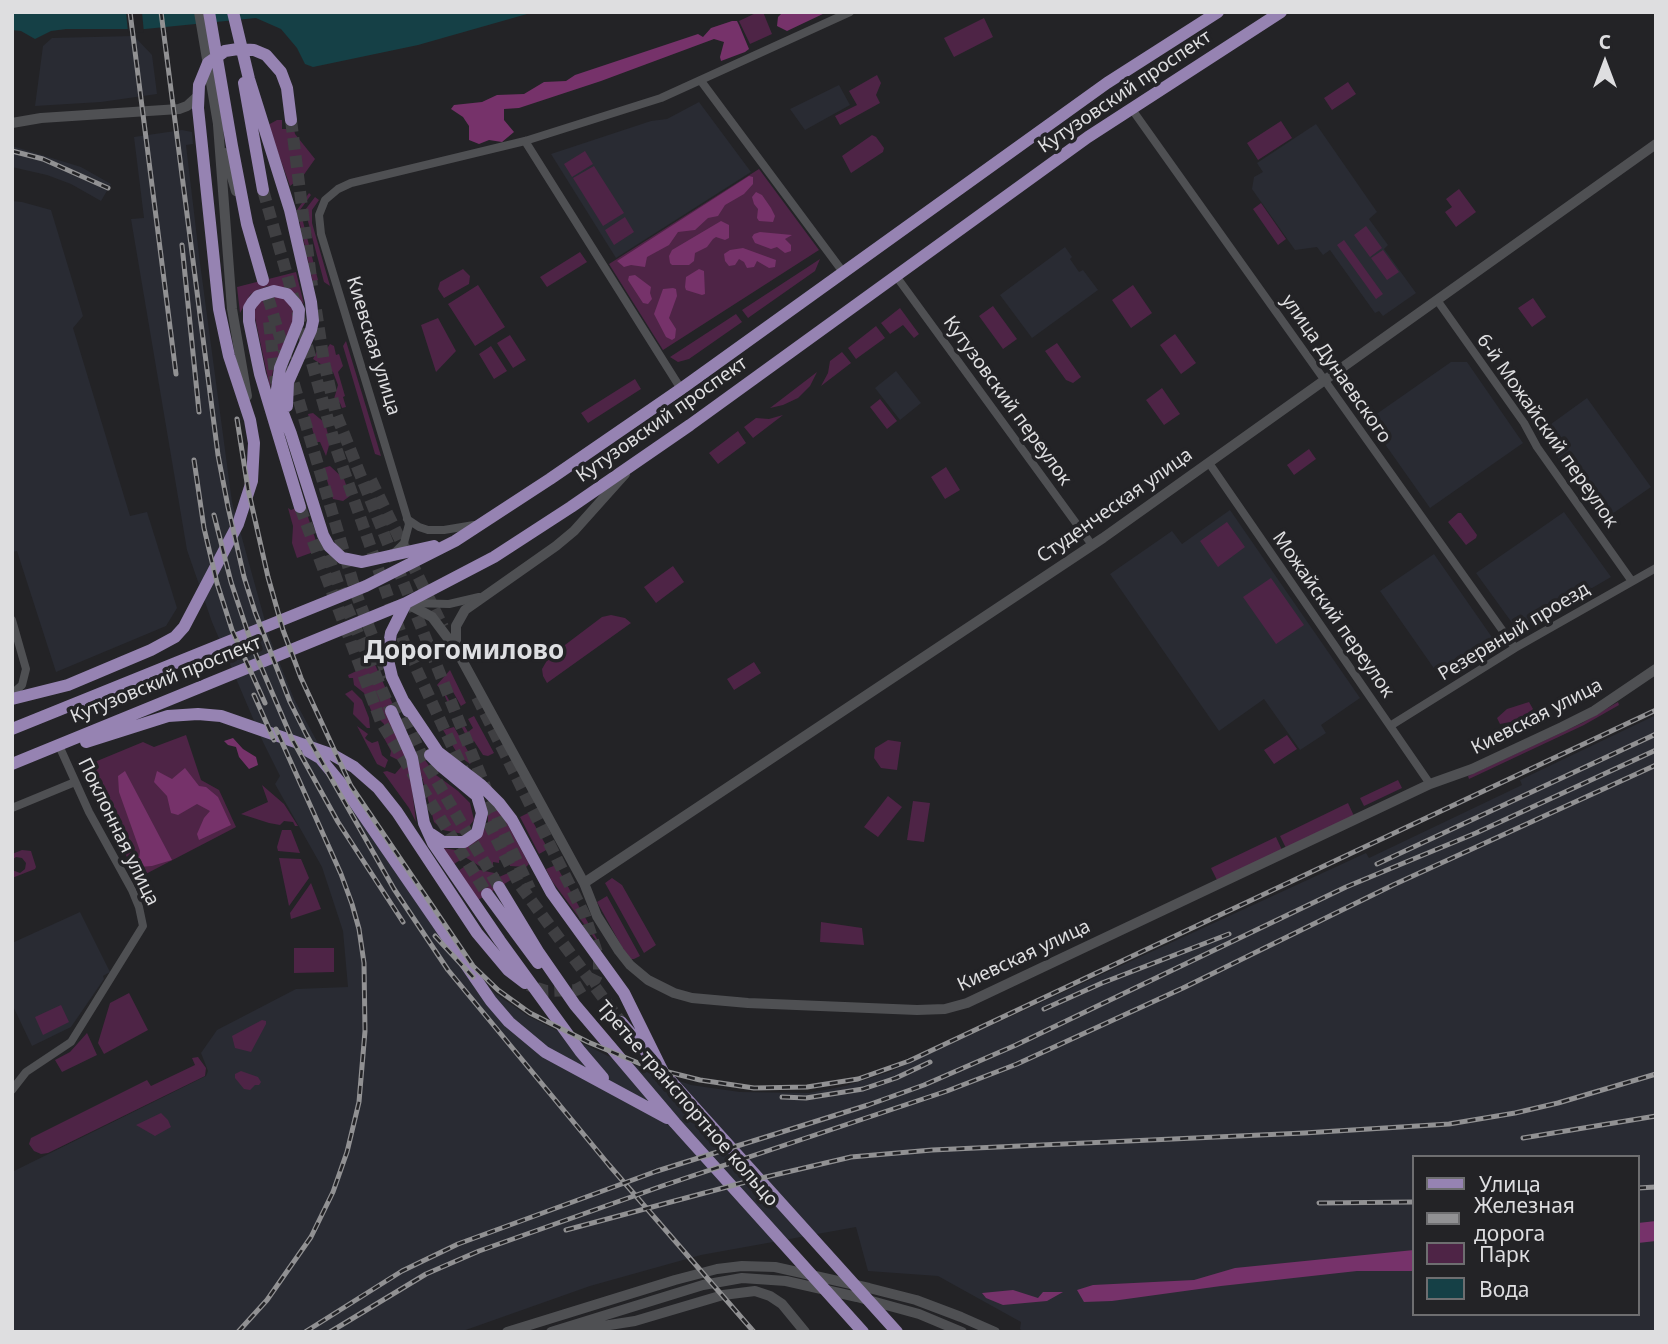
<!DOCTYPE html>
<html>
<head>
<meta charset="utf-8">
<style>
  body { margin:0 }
  #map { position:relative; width:1668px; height:1344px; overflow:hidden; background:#232326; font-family:"Noto Sans",sans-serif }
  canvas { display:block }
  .frame { position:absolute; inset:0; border:14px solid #dedee0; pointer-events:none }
  .legend { position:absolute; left:1412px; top:1155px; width:228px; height:161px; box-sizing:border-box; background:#232326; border:2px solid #6e6e70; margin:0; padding:9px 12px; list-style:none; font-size:21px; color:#dedee0 }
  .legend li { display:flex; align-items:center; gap:14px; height:35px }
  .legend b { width:35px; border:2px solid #6e6e70 }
  .north { position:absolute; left:1570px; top:28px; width:70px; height:70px; -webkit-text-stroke:5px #232326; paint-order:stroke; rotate:0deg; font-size:19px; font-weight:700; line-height:28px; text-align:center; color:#dedee0 }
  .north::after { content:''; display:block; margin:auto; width:24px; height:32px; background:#dedee0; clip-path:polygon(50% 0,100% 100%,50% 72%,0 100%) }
</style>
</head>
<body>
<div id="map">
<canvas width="1668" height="1344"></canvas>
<div class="frame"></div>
<ul class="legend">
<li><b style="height:9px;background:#9683b2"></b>Улица</li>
<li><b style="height:9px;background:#919193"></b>Железная дорога</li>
<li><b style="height:19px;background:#4e2446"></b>Парк</li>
<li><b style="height:19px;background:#154046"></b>Вода</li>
</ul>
<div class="north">С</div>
</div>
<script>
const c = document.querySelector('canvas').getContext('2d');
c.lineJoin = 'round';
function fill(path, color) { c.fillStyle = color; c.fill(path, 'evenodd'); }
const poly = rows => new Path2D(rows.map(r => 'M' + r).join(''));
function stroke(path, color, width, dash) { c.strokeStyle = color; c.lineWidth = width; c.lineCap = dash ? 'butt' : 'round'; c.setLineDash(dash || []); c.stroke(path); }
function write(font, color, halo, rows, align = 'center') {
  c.font = font + ' "Noto Sans",sans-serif'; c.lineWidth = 7; c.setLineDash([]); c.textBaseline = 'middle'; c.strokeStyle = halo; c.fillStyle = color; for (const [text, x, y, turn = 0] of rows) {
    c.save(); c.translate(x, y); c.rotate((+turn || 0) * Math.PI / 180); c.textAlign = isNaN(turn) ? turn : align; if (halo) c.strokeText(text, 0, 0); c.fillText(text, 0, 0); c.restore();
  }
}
fill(poly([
  [134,36,152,55,157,94,101,102,35,106,43,46,52,38],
  [839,85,850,105,805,130,790,109],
  [699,102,751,172,616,258,551,154,651,121,667,119],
  [1316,124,1377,212,1369,219,1388,245,1384,249,1416,293,1383,316,1379,311,1375,313,1330,250,1323,255,1317,247,1295,250,1252,189,1254,177,1263,172,1257,163],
  [182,130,192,132,193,144,186,145,200,263,232,502,270,639,294,699,352,806,443,942,496,994,528,1016,608,1056,691,1085,740,1092,809,1093,845,1086,890,1072,1366,853,1369,858,1522,785,1520,780,1656,715,1656,1332,1024,1332,1020,1329,1021,1322,938,1276,868,1271,856,1227,701,1255,590,1286,460,1332,12,1332,12,1172,206,1076,208,1071,201,1053,217,1030,296,989,348,987,343,931,322,867,275,784,280,776,263,742,212,622,187,550,131,219,144,218,134,137],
  [1414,1157,1638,1157,1638,1314,1414,1314],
  [12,146,81,167,111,184,101,201,71,184,47,175,12,167],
  [12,201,22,202,51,210,83,316,73,328,130,516,147,512,177,608,166,626,56,672,17,551,12,552],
  [1065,247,1072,257,1070,259,1079,272,1083,270,1098,290,1032,338,1000,295],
  [1451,362,1467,362,1523,443,1430,508,1368,420],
  [896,371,921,403,900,420,875,388],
  [1587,398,1651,487,1602,521,1540,432],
  [1230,510,1360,698,1321,725,1326,733,1300,750,1264,699,1219,731,1110,574,1172,531,1182,544],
  [1564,512,1611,577,1518,631,1476,573],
  [1434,554,1496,643,1440,677,1380,591],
  [80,912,110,972,103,976,104,979,71,1027,32,1046,12,1004,12,943]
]), '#292b33');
fill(poly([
  [758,12,763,12,772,34,750,44,739,21],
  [984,18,993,37,954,57,944,38],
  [877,75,881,83,876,95,880,103,840,125,835,116,857,105,849,91],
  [1348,82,1356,94,1332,110,1324,98],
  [277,120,282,120,282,129,294,129,295,134,315,159,303,176,290,186,268,125],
  [1281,121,1292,138,1258,160,1247,143],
  [872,135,876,137,884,148,883,152,851,173,842,156],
  [585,151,593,164,572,177,564,164],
  [594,166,624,213,603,226,573,178],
  [759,169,819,250,663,350,609,264],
  [1459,189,1476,212,1456,227,1445,212,1452,207,1446,199],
  [309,193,311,195,300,210,318,280,313,283,297,210],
  [315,197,319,200,312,210,312,223,330,286,324,282,305,210],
  [1261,203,1286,239,1278,245,1253,209],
  [625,217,634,232,614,245,605,230],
  [1366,226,1382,248,1370,257,1354,235],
  [1344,240,1383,294,1376,299,1337,245],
  [1383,250,1399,272,1387,280,1371,258],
  [580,252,587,262,547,287,540,277],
  [820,259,815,271,748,318,742,310],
  [463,269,470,276,469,284,444,298,438,289,440,282],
  [296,272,304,304,288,288,268,286,255,291,250,295,240,313,237,287],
  [478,285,505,327,475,346,448,304],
  [1133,285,1152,313,1131,328,1112,300],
  [269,296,282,297,291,305,293,312,293,320,273,370,270,388,254,313,258,302],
  [1533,298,1546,317,1532,327,1518,308],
  [993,306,1017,339,1003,349,979,316],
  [900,308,919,334,914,338,903,325,890,334,881,323],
  [736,314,742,322,689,359,678,362,670,357],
  [438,318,456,351,436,372,421,325],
  [876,326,885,338,856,359,848,348],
  [1175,334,1196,363,1181,374,1160,345],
  [510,335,526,360,513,368,497,343],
  [346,341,381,456,375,454,343,346],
  [1057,343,1081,377,1073,383,1066,380,1045,351],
  [330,344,334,346,336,355,339,354,343,366,338,372,345,396,343,397,346,407,342,408,340,403,334,399,338,385,333,372,313,359,319,347,326,350],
  [491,346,507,371,494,379,479,354],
  [842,352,851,363,821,386,828,373,830,361],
  [817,372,810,386,798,398,783,405,770,408],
  [635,379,641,389,588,423,581,413],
  [1162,388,1180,414,1164,425,1146,400],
  [880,399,897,421,887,429,870,407],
  [313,413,325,423,330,442,326,456,320,442,316,442,308,414],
  [783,415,753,438,744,427,756,418,769,419],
  [738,431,746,443,718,464,709,453],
  [1309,449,1316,459,1294,475,1287,465],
  [330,466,344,479,350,496,343,501,333,499,323,468],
  [946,467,960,490,945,499,931,477],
  [304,505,319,550,297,558,292,543,293,526,288,508,291,510],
  [1458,513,1461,513,1477,535,1476,538,1466,545,1448,522],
  [1227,522,1245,547,1218,567,1200,541],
  [673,566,684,582,656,603,644,587],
  [1271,578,1304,625,1276,644,1243,597],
  [611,615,625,618,631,623,547,683,543,676,542,669,549,657,602,617],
  [372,658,395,709,410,772,416,822,409,808,383,772,387,771,395,774,401,767,400,761,390,756,391,751,384,738,386,734,384,724,379,719,375,720,364,693,354,685,353,678,349,678,348,675,363,668,361,663],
  [754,662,761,673,734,690,727,679],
  [450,670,466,703,461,706,452,690,445,693,455,711,452,712,443,692,437,685],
  [352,690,362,700,369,718,370,728,367,728,353,714,354,703,345,694],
  [1529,702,1533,709,1527,715,1520,720,1500,724,1497,718,1507,709],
  [1618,702,1619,705,1584,725,1469,779,1468,776,1582,723],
  [474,716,494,753,488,756,483,755,474,741,470,743,460,724,462,722,468,732,473,728,468,719],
  [357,726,368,734,365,738,367,740,372,743,378,741,382,755,388,760,385,768,377,764],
  [454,727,473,760,470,764,459,756,443,730],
  [186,735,201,780,219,790,236,827,138,878,85,778,85,766,143,742,154,747],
  [1287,735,1297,749,1274,764,1264,750],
  [888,740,901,742,897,770,881,768,874,758,875,748],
  [422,756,436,775,458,791,470,803,474,820,463,834,443,830,434,822,417,758],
  [1398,780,1402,788,1364,806,1360,798],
  [262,785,284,804,298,826,295,826,293,822,284,821,280,825,269,823,241,814,268,802],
  [888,796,902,807,878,837,864,827],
  [913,801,930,803,924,842,907,840],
  [1348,803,1354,816,1286,848,1280,836],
  [493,804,503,816,529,864,526,867,510,866,509,862,504,863,504,860,499,860,499,863,493,862,493,866,481,867,465,857,454,864,442,848,456,850,477,841,488,823,488,806],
  [528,813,548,849,539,854,520,817],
  [282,830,291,830,300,853,278,851,277,847],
  [1276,837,1282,850,1217,880,1211,868],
  [22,850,31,851,36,867,35,869,12,878,12,870,20,873,25,869,26,863,22,858,16,857,12,860,12,854],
  [279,858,301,859,309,878,289,906],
  [468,864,480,870,499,874,499,877,515,870,524,872,478,900,458,871],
  [556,865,601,946,601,947,552,881,546,869],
  [612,878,622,885,656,945,644,953,605,883],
  [311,883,321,909,291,919,290,913],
  [607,896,640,956,634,959,631,959,622,947,597,902],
  [821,922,862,928,864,945,820,942],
  [294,948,334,948,334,972,294,973],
  [129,993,148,1030,104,1054,98,1043,110,1003],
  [61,1005,69,1022,43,1035,35,1017],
  [262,1020,266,1021,266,1024,251,1052,235,1048,232,1036],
  [87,1033,97,1055,62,1072,55,1060,70,1052],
  [198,1057,206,1068,205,1076,48,1153,41,1154,34,1151,29,1144,31,1138,147,1080,151,1086,195,1065,192,1058],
  [241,1071,258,1077,261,1082,259,1085,255,1085,250,1090,244,1089,235,1078,235,1074],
  [161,1113,168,1120,171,1127,155,1136,136,1125]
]), '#4e2446');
fill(poly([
  [783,12,827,12,787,31,777,26,778,17],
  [732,21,737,21,739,25,749,49,745,52,721,61,720,57,724,42,714,39,601,81,519,108,504,109,504,120,514,132,502,142,489,140,479,144,469,140,469,126,463,117,451,109,454,105,482,102,497,95,524,94,544,82,566,81,575,75,698,34,703,37,711,28],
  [749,176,753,177,753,184,744,194,725,205,718,216,708,218,695,230,678,232,669,245,647,257,645,267,631,265,624,267,617,261],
  [756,192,762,195,771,208,775,216,773,222,759,221,757,218,758,209,754,204,752,197],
  [721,221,729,225,729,238,725,240,716,237,713,239,707,247,695,253,694,261,689,265,672,265,670,263,669,256,672,250],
  [760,232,792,235,785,239,791,245,791,251,785,253,777,247,771,249,755,243,752,237,754,234],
  [743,248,776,260,775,267,769,268,757,261,754,267,747,268,744,262,739,259,735,265,729,266,725,261,724,254,730,250],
  [699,269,704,271,705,294,702,295,686,290,685,287,686,277],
  [635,275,651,287,650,293,652,299,648,304,643,303,628,280,629,276],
  [673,288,676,289,677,296,669,318,676,329,675,338,672,340,666,337,654,314,663,289],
  [233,738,243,749,256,757,258,765,249,769,239,757,236,747,228,745,224,741],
  [185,768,199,786,206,787,218,797,231,825,199,840,197,834,204,818,210,811,197,804,178,815,171,813,167,796,154,782,157,771,172,779],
  [125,771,172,860,152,866,138,867,140,851,119,792,118,776],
  [1656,1221,1656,1241,1638,1243,1638,1223],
  [1414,1250,1414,1269,1412,1271,1357,1271,1221,1286,1112,1301,1084,1302,1077,1290,1093,1285,1194,1280,1235,1268],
  [1013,1290,1038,1298,1043,1292,1063,1292,1047,1301,1003,1305,986,1298,982,1293]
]), '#76326a');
fill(poly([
  [12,12,534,12,418,45,313,67,305,64,297,48,281,29,256,18,145,29,66,29,51,31,35,39,21,31,12,30]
]), '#154046');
fill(poly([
  [126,12,142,12,144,33,128,32]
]), '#232326');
stroke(poly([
  [291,120,312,286],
  [263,190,336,448,403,640,465,774],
  [268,297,357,596,388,677],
  [316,310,324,362,336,414,502,829,530,889],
  [269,322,276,383],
  [371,480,443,627],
  [300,507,381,722,487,894],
  [322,538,345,603,391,711],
  [477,697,585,916,599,959,599,971,595,979,576,990,546,991,528,985],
  [397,701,423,758,499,887],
  [480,806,519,884,621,1022]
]), '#3f3f42', 12, [12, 6]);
stroke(poly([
  [701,81,843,272],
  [1131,108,1515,648],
  [525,141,681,389],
  [896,276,1092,545],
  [1437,300,1524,423,1537,447,1631,580],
  [1209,463,1430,784],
  [407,519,419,527,428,530,444,530,474,525],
  [393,554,404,543,409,524,321,234,319,215,325,200,338,189,351,183,525,141,661,98,850,12],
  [409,603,449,604,479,597],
  [12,620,26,669,22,685,12,694],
  [1390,726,1515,648,1656,568],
  [12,808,75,782],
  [12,1090,26,1072,71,1042,143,926,139,907,132,890,89,812,61,750]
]), '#4f5053', 8);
stroke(poly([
  [199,12,219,130],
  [12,123,41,118,179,109,187,106,198,96],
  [218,125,232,309,247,396],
  [225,153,236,191],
  [406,603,432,617,456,649,584,883,597,916,619,951,630,965,648,980,674,993,692,998,748,1003,917,1010,945,1009,967,1003,1430,784,1472,769,1562,727,1594,711,1656,669],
  [456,646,456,626,465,610,556,546,574,531,625,474],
  [584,883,1103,538,1656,144],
  [571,1331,635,1321,723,1295,755,1291,770,1296,782,1304,805,1332],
  [507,1332,675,1280,717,1269,742,1266,775,1267,869,1288,916,1300,961,1317,995,1332],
  [551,1332,703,1285,742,1278,786,1281,857,1297,919,1314,962,1332]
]), '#4f5053', 10);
stroke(poly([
  [209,12,232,146,247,224,263,280],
  [233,12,249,79,290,210,311,302,313,321,311,330,288,382,287,406],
  [244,83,263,190],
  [300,507,260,374,249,321,249,308,252,303,258,296,274,291,287,294,296,304,299,310,298,323,280,368,277,389,281,408,291,434,323,535,329,546,342,558,362,562,434,546],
  [406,603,391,633,387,656,392,677,408,711],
  [12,699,68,685,151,650,175,637,184,627,238,524,252,481,254,443,250,420,229,356,219,309,198,108,199,85,208,63,225,51,238,49,254,50,266,55,281,72,287,88,291,120],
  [405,703,438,752,481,785,499,803,512,820,551,892,624,993,664,1074],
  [391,711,412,758,424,823,433,843,500,941,580,1051,603,1078],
  [12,729,366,586,455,541,550,479,681,389,1107,83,1218,12],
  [86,742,168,716,198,714,221,716,333,755,354,767,378,788,397,812,477,933,508,970,525,983],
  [308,751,320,758,344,787,491,1001,509,1022,545,1052,667,1118],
  [430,755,442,767,477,796,482,813,477,833,464,842,443,842,431,834],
  [12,764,406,603,494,557,571,507,690,425,1088,137,1281,12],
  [499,887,539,953,575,1005,675,1123,863,1332],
  [487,894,538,963],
  [621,1022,649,1055],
  [660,1069,897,1332]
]), '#9683b2', 12);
const rail = poly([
  [130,12,176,374],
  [161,12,218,455,228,507,244,577,255,612,290,702,306,734,394,889,448,970,609,1165,754,1332],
  [12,151,43,159,108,188],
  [182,245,199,412],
  [237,419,248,489,268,577,283,630,301,678,351,786,473,966,498,990,530,1013,588,1042,648,1067,700,1080,754,1088,807,1087,858,1079,909,1061,1656,710],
  [194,460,204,528,217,583,232,630,265,703],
  [214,515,231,582,253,648,292,739,338,822,403,922],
  [254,695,274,740],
  [1377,864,1656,734],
  [435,936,473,977],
  [1044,1009,1102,983,1229,934],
  [782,1097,806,1098,863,1089,896,1078,930,1062],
  [1523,1138,1656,1116],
  [1638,1188,1656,1187],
  [1319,1203,1414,1202],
  [566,1230,753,1180,851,1157,932,1150,1304,1133,1449,1124,1515,1113,1558,1103,1656,1074],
  [238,1332,267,1300,311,1237,333,1192,347,1152,359,1102,365,1031,364,963,359,929,352,904,341,874,276,729],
  [305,1332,402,1271,458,1244,657,1171,868,1105,924,1085,1016,1045,1346,887,1476,833,1656,750],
  [330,1332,426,1274,479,1251,662,1186,947,1091,1017,1064,1183,988,1393,885,1656,765]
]);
stroke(rail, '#919193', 5);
stroke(rail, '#232326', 2.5, [8]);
write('19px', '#dedee0', '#232326', [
  ["Кутузовский проспект",1125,92,-34],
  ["Киевская улица",373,346,73],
  ["улица Дунаевского",1336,369,55],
  ["Кутузовский переулок",1007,401,54],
  ["Кутузовский проспект",662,420,-35],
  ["6-й Можайский переулок",1547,431,55],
  ["Студенческая улица",1115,506,-35],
  ["Можайский переулок",1333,615,55],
  ["Резервный проезд",1514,632,-31],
  ["Кутузовский проспект",166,680,-22],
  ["Киевская улица",1537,717,-27],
  ["Поклонная улица",118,832,64],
  ["Киевская улица",1024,956,-25],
  ["Третье транспортное кольцо",687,1104,49]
]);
write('bold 26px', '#dedfe2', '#232326', [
  ["Дорогомилово",464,652]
]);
</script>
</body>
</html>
